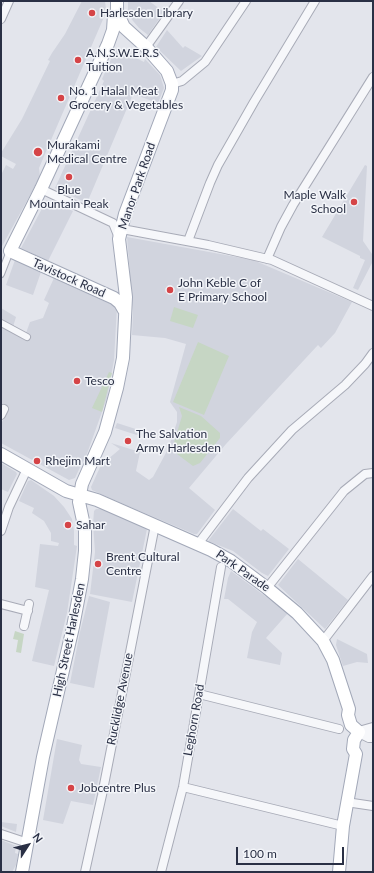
<!DOCTYPE html>
<html>
<head>
<meta charset="utf-8">
<style>
  body { margin:0 }
  #map { position:relative; width:374px; height:873px; overflow:hidden; background:#e3e5ec; font-family:Lato,sans-serif }
  canvas { display:block }
  .frame { position:absolute; inset:0; border:2px solid #2a3045; pointer-events:none }
  .north { position:absolute; left:8px; top:825px; width:40px; height:40px; -webkit-text-stroke:3px #f3f5f9; paint-order:stroke; rotate:54deg; font-size:11px; font-weight:700; line-height:16px; text-align:center; color:#2a3045 }
  .north::after { content:''; display:block; margin:auto; width:14px; height:18px; background:#2a3045; clip-path:polygon(50% 0,100% 100%,50% 72%,0 100%) }
  .scale { position:absolute; left:236px; top:847px; width:108px; height:18px; box-sizing:border-box; border:2px solid #2a3045; border-top:0; padding-left:5px; font-size:12px; line-height:14px; white-space:nowrap; color:#2a3045; -webkit-text-stroke:3px #f3f5f9; paint-order:stroke }
</style>
</head>
<body>
<div id="map">
<canvas width="374" height="873"></canvas>
<div class="frame"></div>
<div class="north">N</div>
<div class="scale">100 m</div>
</div>
<script>
const c = document.querySelector('canvas').getContext('2d');
c.lineJoin = 'round';
function fill(path, color) { c.fillStyle = color; c.fill(path, 'evenodd'); }
const poly = rows => new Path2D(rows.map(r => 'M' + r).join(''));
function stroke(path, color, width, dash) { c.strokeStyle = color; c.lineWidth = width; c.lineCap = dash ? 'butt' : 'round'; c.setLineDash(dash || []); c.stroke(path); }
function write(font, color, halo, rows, align = 'center') {
  c.font = font + ' Lato,sans-serif'; c.lineWidth = 3; c.setLineDash([]); c.textBaseline = 'middle'; c.strokeStyle = halo; c.fillStyle = color; for (const [text, x, y, turn = 0] of rows) {
    c.save(); c.translate(x, y); c.rotate((+turn || 0) * Math.PI / 180); c.textAlign = isNaN(turn) ? turn : align; if (halo) c.strokeText(text, 0, 0); c.fillText(text, 0, 0); c.restore();
  }
}
fill(poly([
  [82,1,105,1,106,9,104,17,39,168,40,177,1,248,1,175,6,165,13,169,16,164,1,156,1,153,22,119,50,61,48,60,52,53,65,34],
  [128,1,149,1,164,12,148,35,139,28,128,15],
  [167,30,183,48,185,46,202,56,181,71,156,47],
  [116,48,144,62,145,59,160,75,164,88,158,103,133,94,87,203,55,188,104,81,102,79],
  [365,165,367,166,363,241,372,254,373,261,358,290,353,288,365,260,360,258,360,256,322,237],
  [48,200,73,211,48,261,21,248,46,201],
  [127,237,253,260,352,302,335,333,321,348,318,345,226,444,189,488,215,510,197,534,194,534,128,506,92,490,91,487,101,465,120,449,111,443,140,452,136,471,149,480,153,477,168,449,177,422,177,412,170,402,186,344,165,338,132,335,133,312],
  [15,260,41,272,33,295,6,285],
  [54,278,117,307,114,360,107,398,84,462,83,461,75,478,69,480,1,443,1,424,8,410,1,408,1,308,16,317,13,327,26,333,30,322,43,318,49,303,44,300],
  [117,423,145,432,143,437,115,428],
  [1,463,16,472,17,474,8,492,1,489],
  [31,480,54,496,64,507,72,519,74,531,74,545,77,546,67,613,54,666,32,661,49,590,35,587,40,544,58,546,59,543,51,541,51,533,44,521,32,513,34,508,19,501,28,481],
  [96,509,104,509,147,529,132,602,90,594,95,552,93,524,94,511],
  [233,509,261,531,263,529,289,549,268,576,262,573,233,551,208,541],
  [298,559,348,600,325,629,278,585],
  [231,571,288,613,266,638,282,653,280,665,247,658,252,632,257,622,228,599,224,599,228,578],
  [89,596,110,602,94,688,70,683,80,632],
  [337,639,367,654,368,663,357,662,343,666,336,645],
  [57,739,82,745,79,760,81,764,101,767,93,805,71,801,63,824,43,820],
  [1,822,17,824,16,832,1,826],
  [1,840,16,846,15,853,18,854,16,865,12,872,1,872]
]), '#d1d4de');
fill(poly([
  [174,307,198,315,193,328,170,321],
  [198,342,229,356,204,415,173,402],
  [109,372,112,373,102,412,92,408],
  [179,407,201,416,220,433,220,438,200,463,193,466,177,454,176,447,173,446,182,416],
  [15,631,24,634,21,653,16,652,18,640,13,639]
]), '#c6d6c4');
const pedestrian = poly([
  [1,274,10,251],
  [1,323,27,337]
]);
const minor = poly([
  [1,19,9,1],
  [146,47,179,1],
  [172,84,182,81,205,62,246,1],
  [41,189,113,223,119,238],
  [122,229,208,245,272,260,373,306],
  [188,241,210,183,218,165,254,102,315,1],
  [267,259,281,227,293,205,373,77],
  [1,415,4,409],
  [1,531,9,507,27,469],
  [198,544,248,478,292,430,345,385,365,364,373,353],
  [267,588,344,491,365,474,373,473],
  [1,604,28,611],
  [24,626,29,604],
  [323,641,373,576],
  [199,694,339,729],
  [183,787,343,826],
  [346,802,373,806],
  [1,834,28,843],
  [85,872,102,795,155,525],
  [161,872,183,787,221,567]
]);
const tertiary = poly([
  [359,732,369,737,373,737],
  [359,732,373,728]
]);
const primary = poly([
  [117,1,117,12,114,15,113,30,108,44,41,189,10,251,114,298,120,303,124,310],
  [1,454,66,491,97,500,211,550,231,561,267,588,297,613,323,641,333,660,349,709,348,715,351,725,359,732],
  [22,872,43,757,73,627,82,579,85,551,85,530,79,502,80,495,82,484,105,432,117,388,123,358,126,297,119,239,125,214,172,90,172,84,167,71,146,47,124,27,117,12],
  [339,872,343,826,356,754,353,749,354,740,359,732]
]);
stroke(pedestrian, '#a8abb7', 8);
stroke(minor, '#a8abb7', 10);
stroke(tertiary, '#a8abb7', 12);
stroke(primary, '#a2a8b8', 14);
stroke(pedestrian, '#f6f7fa', 6);
stroke(minor, '#f6f7fa', 8);
stroke(tertiary, '#f6f7fa', 10);
stroke(primary, '#fff', 12);
for (const [x, y, r, color] of [
  [92,13,4,"#d54447"],
  [78,60,4,"#d54447"],
  [61,98,4,"#d54447"],
  [38,152,5,"#d54447"],
  [69,177,4,"#d54447"],
  [354,202,4,"#d54447"],
  [170,290,4,"#d54447"],
  [77,381,4,"#d54447"],
  [128,441,4,"#d54447"],
  [37,461,4,"#d54447"],
  [68,525,4,"#d54447"],
  [98,564,4,"#d54447"],
  [71,788,4,"#d54447"]
]) { const dot = new Path2D(); dot.arc(x, y, r, 0, 2 * Math.PI); c.fillStyle = color; c.fill(dot); stroke(dot, '#f3f5f9', 1.5); }
write('12px', '#2a3045', '#f3f5f9', [
  ["Harlesden Library",100,13],
  ["A.N.S.W.E.R.S",86,53],
  ["Tuition",86,67],
  ["No. 1 Halal Meat",69,91],
  ["Grocery & Vegetables",69,105],
  ["Murakami",47,145],
  ["Medical Centre",47,159],
  ["Blue",69,190,"center"],
  ["Mountain Peak",69,204,"center"],
  ["Maple Walk",346,195,"right"],
  ["School",346,209,"right"],
  ["John Keble C of",178,283],
  ["E Primary School",178,297],
  ["Tesco",85,381],
  ["The Salvation",136,434],
  ["Army Harlesden",136,448],
  ["Rhejim Mart",45,461],
  ["Sahar",76,525],
  ["Brent Cultural",106,557],
  ["Centre",106,571],
  ["Jobcentre Plus",79,788]
], 'left');
write('12px', '#2a3045', '#f3f5f9', [
  ["Manor Park Road",137,186,-71],
  ["Tavistock Road",69,278,24],
  ["Park Parade",243,571,35],
  ["High Street Harlesden",69,640,-78],
  ["Rucklidge Avenue",120,699,-79],
  ["Leghorn Road",194,720,-80]
]);
</script>
</body>
</html>
